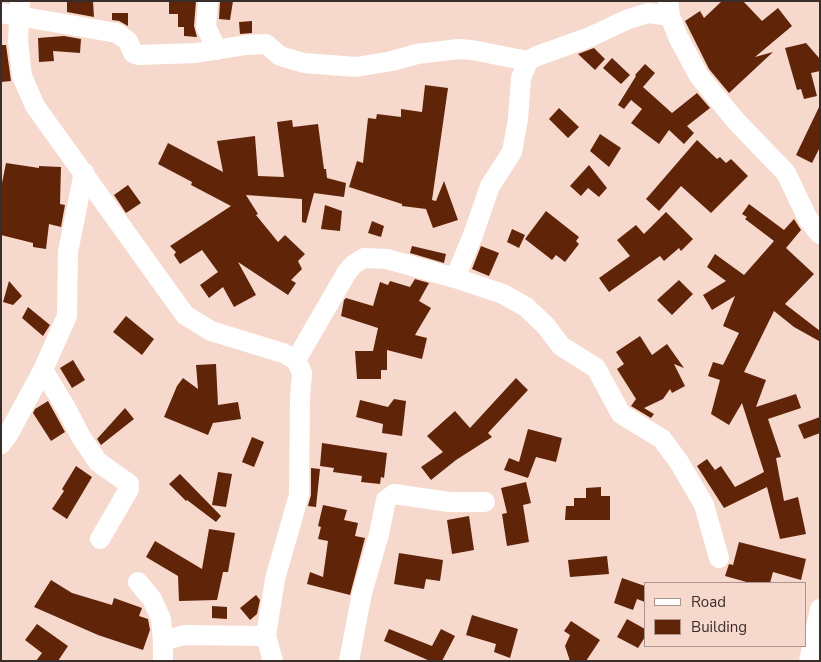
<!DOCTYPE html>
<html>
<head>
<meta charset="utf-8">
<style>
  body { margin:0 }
  #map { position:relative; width:821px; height:662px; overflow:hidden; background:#f6d8cd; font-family:"Nunito Sans",sans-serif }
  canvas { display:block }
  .frame { position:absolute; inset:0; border:2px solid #382d29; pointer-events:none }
  .legend { position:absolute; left:644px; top:582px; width:162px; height:65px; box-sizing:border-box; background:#f6d8cd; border:1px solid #aa948b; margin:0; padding:6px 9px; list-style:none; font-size:15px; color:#382d29 }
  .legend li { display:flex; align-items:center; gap:10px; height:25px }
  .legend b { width:25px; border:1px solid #aa948b }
</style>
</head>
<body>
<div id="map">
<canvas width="821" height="662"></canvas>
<div class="frame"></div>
<ul class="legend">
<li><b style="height:6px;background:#fff"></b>Road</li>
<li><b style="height:14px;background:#602409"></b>Building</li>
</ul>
</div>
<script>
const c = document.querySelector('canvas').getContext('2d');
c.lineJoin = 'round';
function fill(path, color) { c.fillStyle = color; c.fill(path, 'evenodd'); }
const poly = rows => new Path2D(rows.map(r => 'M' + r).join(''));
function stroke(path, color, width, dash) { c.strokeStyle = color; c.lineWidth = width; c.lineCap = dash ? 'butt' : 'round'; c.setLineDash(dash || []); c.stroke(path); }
fill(poly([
  [67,1,93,1,94,17,67,12],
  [169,1,196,1,194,26,197,37,184,36,184,27,178,27,178,14,169,14],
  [220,1,233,1,230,20,219,19],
  [722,1,743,1,762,21,778,8,792,26,755,57,773,52,729,93,709,69,685,21,700,11,704,18],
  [112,13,128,13,128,26,119,21,112,20],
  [252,21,252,33,240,34,239,22],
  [64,36,81,39,80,53,53,51,54,61,39,62,38,38],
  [806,43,820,59,820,71,811,73,817,96,804,99,801,89,797,90,785,48],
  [1,45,6,45,11,81,1,82],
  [594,48,605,59,595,70,578,54],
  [612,58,630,75,621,84,603,68],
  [645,64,655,73,643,87,672,113,697,93,710,108,687,126,694,133,684,144,669,130,659,144,631,123,642,109,631,100,624,109,618,105,636,76,635,75],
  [425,85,448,88,432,200,436,201,444,181,458,220,433,228,426,209,402,206,402,204,349,187,357,161,363,163,368,118,376,119,377,114,401,117,401,109,422,112],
  [820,105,820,147,812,163,796,155],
  [559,108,579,127,568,138,549,119],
  [292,120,293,127,318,124,324,169,326,169,327,178,346,183,344,197,314,193,306,223,302,222,302,199,246,195,258,214,256,215,278,242,285,235,305,254,298,261,302,269,291,280,296,283,288,295,238,262,256,295,234,307,223,287,209,298,200,285,218,272,202,250,180,264,174,255,176,252,170,246,231,206,191,185,192,182,158,164,168,143,223,172,217,141,255,136,258,176,284,177,277,122],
  [600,134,621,148,609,167,590,151],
  [697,140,717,159,720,157,726,163,731,159,748,176,711,213,681,186,659,211,646,199],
  [6,163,39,168,39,166,61,167,60,204,65,205,61,227,49,224,46,249,33,247,33,243,1,235,1,188],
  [589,165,607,188,599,197,588,188,581,196,570,186],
  [128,185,141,203,126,213,114,195],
  [749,204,784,230,794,219,801,230,786,248,814,274,785,304,820,331,819,341,794,327,774,311,744,372,766,380,756,407,796,394,801,408,768,419,781,457,776,458,784,501,798,497,806,534,780,539,767,487,724,508,697,466,707,459,715,470,721,466,735,487,764,472,742,403,729,425,711,414,720,380,708,376,713,362,723,365,739,333,723,326,735,296,712,310,703,295,726,281,707,267,715,254,744,275,774,241,745,219,747,217,742,214],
  [325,205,342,211,340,231,321,229],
  [546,211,579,237,576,241,579,244,565,262,556,255,552,260,525,239],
  [666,212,693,239,681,251,679,248,664,261,660,256,609,292,599,278,630,256,617,240,636,225,644,234],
  [372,221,384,226,381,237,368,233],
  [512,229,525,235,519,248,507,242],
  [412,246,446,254,444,263,410,253],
  [481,246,499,253,489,276,472,269],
  [415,279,429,283,419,301,431,308,415,335,427,338,422,359,387,350,387,370,381,370,381,379,357,379,355,351,373,351,378,328,341,316,344,300,346,298,373,306,380,282,388,285,390,281,410,287],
  [679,280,693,294,672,315,657,300],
  [9,281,22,296,13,305,3,302],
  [28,307,50,325,43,336,22,318],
  [126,316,154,339,142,355,113,332],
  [640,336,652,355,667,344,684,368,674,364,685,386,672,393,670,389,663,399,644,408,654,414,651,418,631,406,636,399,617,369,624,364,616,352],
  [73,360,85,380,72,388,60,368],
  [216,364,218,405,238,402,241,419,213,423,208,435,164,417,177,386,183,378,198,389,196,365],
  [516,378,528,390,488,433,492,437,456,460,431,480,421,467,443,452,427,436,455,411,470,428],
  [394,399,406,401,402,436,382,433,383,424,356,417,360,400,388,407],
  [48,401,65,432,51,441,33,413,35,409],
  [125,408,134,419,101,445,97,439],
  [820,417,820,433,804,439,798,425],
  [528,429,562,438,556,462,536,457,528,478,504,470,509,458,519,462],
  [252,437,264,442,254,467,242,462],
  [322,443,387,453,384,478,381,477,380,484,361,482,362,476,333,472,334,468,320,466],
  [76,466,92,477,67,519,52,509,64,491,62,489],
  [311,468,320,469,316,507,308,506,311,495],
  [218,472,232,474,226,507,212,505],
  [180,474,221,516,216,522,187,500,186,501,169,484],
  [526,482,531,503,523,505,529,542,507,546,502,514,507,513,501,488],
  [601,487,601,496,610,496,610,520,565,520,566,506,574,506,574,498,586,498,586,488],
  [323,505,347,510,344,520,358,523,355,536,365,538,350,595,307,584,310,572,323,577,328,541,318,539,321,527,318,526],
  [469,516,474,550,452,554,447,520],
  [209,529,235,533,228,572,223,572,217,600,179,601,178,576,146,557,155,541,202,569],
  [739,542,806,559,801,580,773,572,770,583,750,583,725,576,729,564,733,565],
  [399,553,443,560,440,581,426,579,424,589,394,584],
  [607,556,609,574,570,577,568,560],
  [622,578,645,586,645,602,637,599,633,610,614,603],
  [51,580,72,593,112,605,114,598,142,608,139,616,148,619,150,630,143,650,98,635,34,607],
  [256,595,260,600,257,614,250,620,240,608],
  [212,606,227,607,227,619,212,618],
  [472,615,518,629,510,658,494,652,496,644,466,635],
  [627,619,645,629,645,637,638,648,617,637],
  [571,621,600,640,586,661,570,661,565,646,570,635,564,631],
  [37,624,68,646,58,661,36,661,42,653,25,640],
  [389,629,432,646,441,629,455,636,442,661,430,661,384,641]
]), '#602409');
stroke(poly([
  [20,1,18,41,22,76,35,106,185,315,211,331,283,353,296,360,302,373,300,399,299,495,275,579,266,636,273,661],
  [208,1,206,27,217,50],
  [668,1,670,16,678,37,699,76,736,121,786,173,808,219,820,234],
  [1,13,117,33,128,41,133,53,138,55,196,53,246,45,266,44,280,56,304,63,356,67,392,61,417,54,458,49,472,50,528,61],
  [455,278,473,235,490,186,512,152,518,119,521,78,528,61,537,56,590,37,626,20,648,13,670,16],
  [296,360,347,272,354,264,364,258,387,259,455,278,503,294,526,307,546,326,561,346,596,368,621,414,662,439,679,462,704,505,719,558],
  [43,370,66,408,81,437,98,462,129,484,129,489,100,539],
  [1,444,9,433,43,370,67,316,68,252,84,172],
  [138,582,152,599,161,619,163,641,163,661],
  [163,641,184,635,266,636],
  [349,661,362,593,379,534,386,500,394,494,449,502,485,502],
  [809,661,820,609]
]), '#fff', 20);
</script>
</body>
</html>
